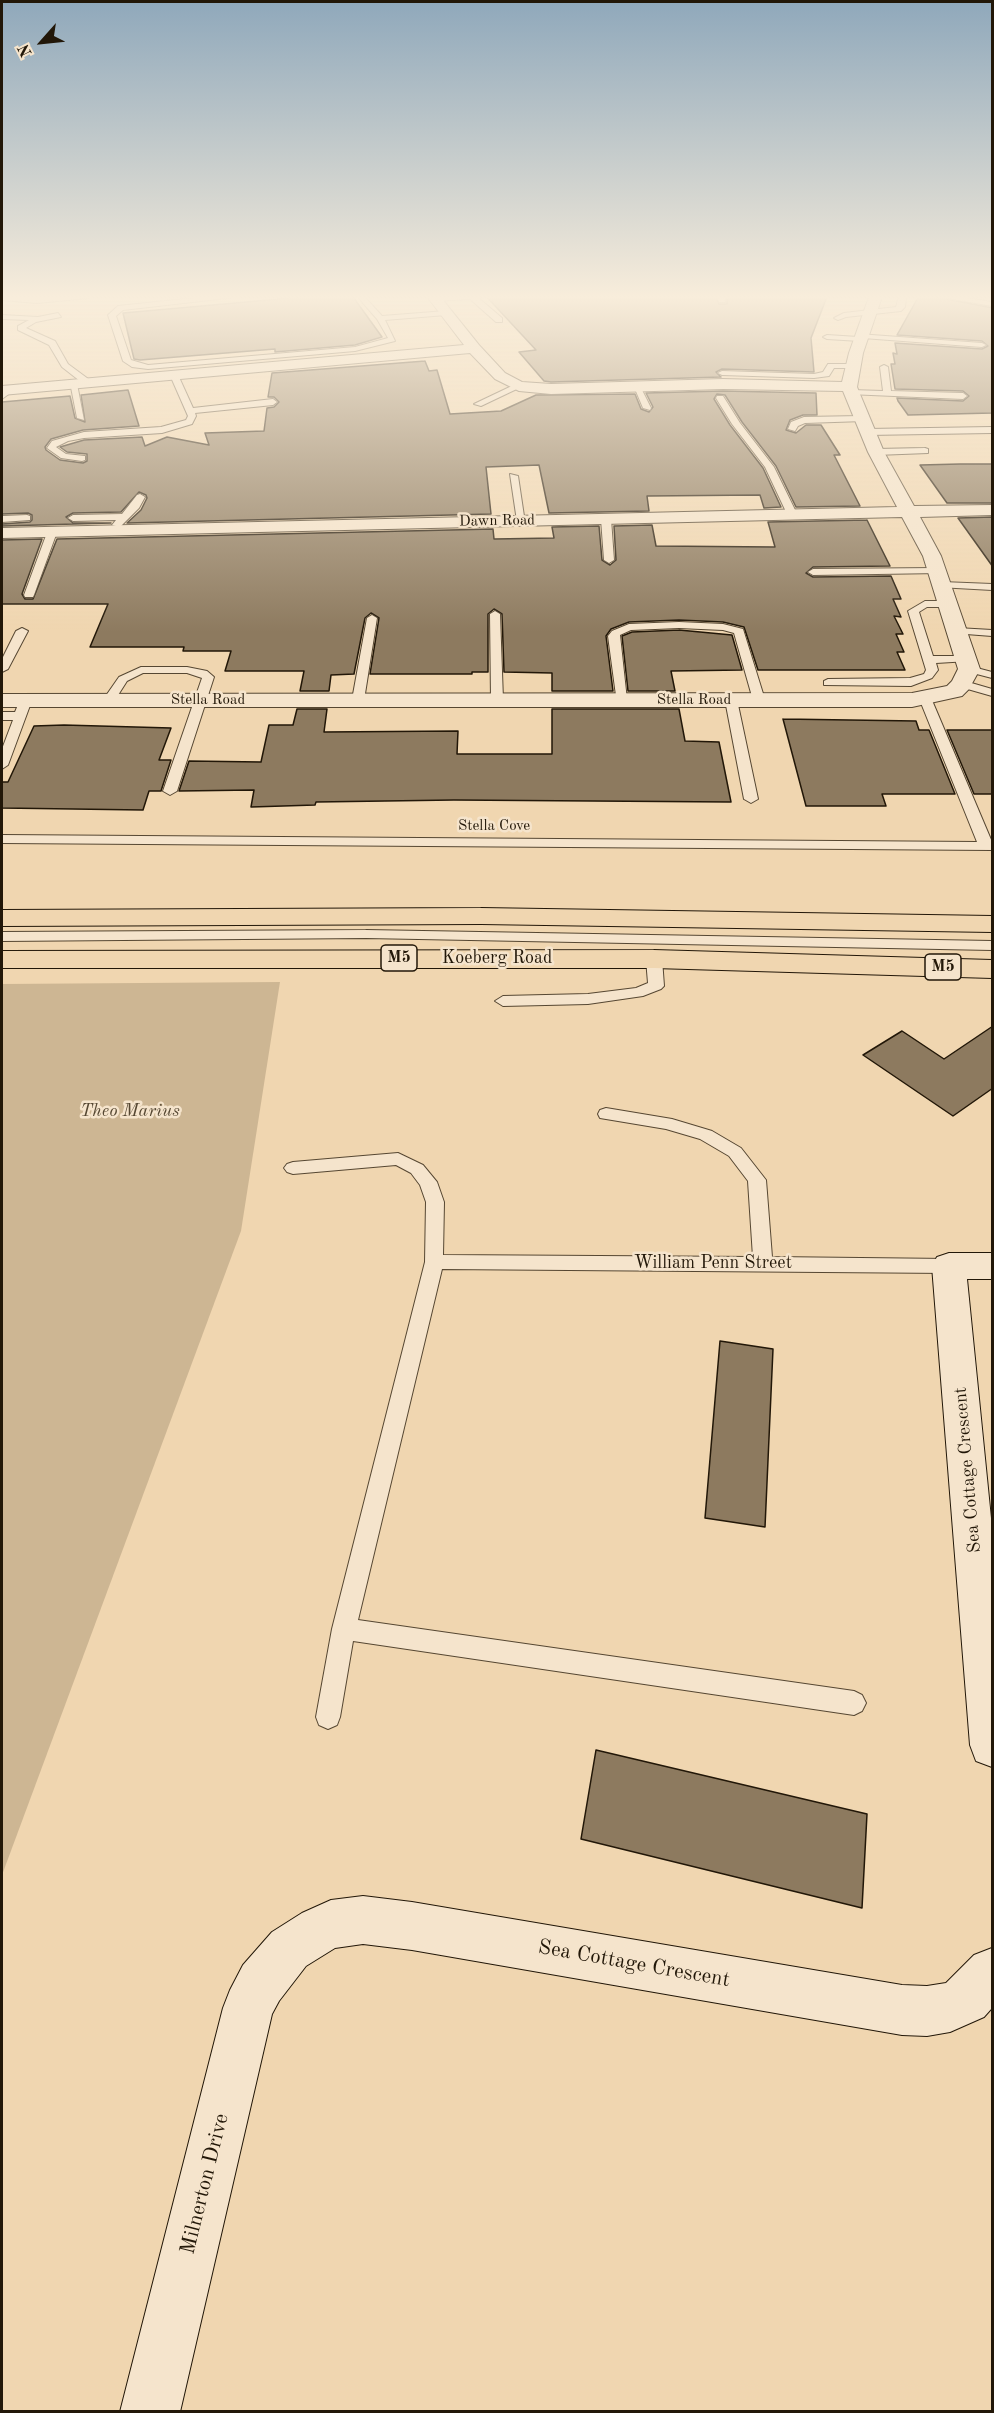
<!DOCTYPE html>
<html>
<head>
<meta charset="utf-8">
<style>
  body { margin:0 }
  #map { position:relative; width:994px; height:2413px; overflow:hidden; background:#f0d6b0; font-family:"Old Standard TT",serif }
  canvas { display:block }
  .frame { position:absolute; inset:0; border:3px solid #221708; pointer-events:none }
  .north { position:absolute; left:12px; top:12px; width:60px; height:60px; -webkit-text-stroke:4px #f5e4cc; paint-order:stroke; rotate:243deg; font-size:16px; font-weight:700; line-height:24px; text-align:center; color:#221708 }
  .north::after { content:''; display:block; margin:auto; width:21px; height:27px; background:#221708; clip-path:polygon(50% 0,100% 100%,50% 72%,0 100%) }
</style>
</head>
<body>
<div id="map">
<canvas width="994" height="2413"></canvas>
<div class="frame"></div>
<div class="north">N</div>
</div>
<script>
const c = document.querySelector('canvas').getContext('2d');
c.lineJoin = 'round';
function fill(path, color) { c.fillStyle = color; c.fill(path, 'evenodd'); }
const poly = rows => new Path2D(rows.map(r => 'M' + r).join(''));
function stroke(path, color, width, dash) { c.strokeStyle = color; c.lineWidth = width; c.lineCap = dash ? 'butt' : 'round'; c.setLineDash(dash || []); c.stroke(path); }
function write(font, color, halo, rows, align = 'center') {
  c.font = font + ' "Old Standard TT",serif'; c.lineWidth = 5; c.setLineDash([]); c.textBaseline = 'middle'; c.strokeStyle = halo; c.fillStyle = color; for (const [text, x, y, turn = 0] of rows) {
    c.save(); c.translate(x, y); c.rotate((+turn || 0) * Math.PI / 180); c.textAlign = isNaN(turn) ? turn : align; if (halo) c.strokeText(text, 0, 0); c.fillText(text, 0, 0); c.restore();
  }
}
fill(poly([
  [280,982,241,1231,2,1875,2,984]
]), '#cdb693');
const building = poly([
  [335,294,351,294,382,337,355,345,275,352,275,349,140,360,134,359,123,313,335,294],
  [484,294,715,294,719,304,727,304,727,294,828,294,811,338,814,372,722,369,716,372,721,377,551,382,544,381,519,352,536,350,484,294],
  [920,294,993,308,993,413,908,415,898,401,897,398,963,401,969,396,963,391,895,389,891,364,895,364,893,353,897,354,895,343,982,349,988,346,982,341,897,335,920,294],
  [425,361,429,371,437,370,450,414,501,411,536,395,635,394,641,409,649,412,653,407,646,393,723,391,816,393,817,415,803,415,790,420,786,430,796,433,806,425,821,425,840,455,834,455,860,506,796,507,776,466,742,422,725,395,717,394,714,399,730,425,763,468,781,507,764,508,760,495,647,496,649,511,549,513,539,465,486,467,491,514,127,523,141,510,147,498,146,495,139,492,121,512,73,513,66,517,73,523,111,523,2,526,2,524,30,522,32,520,32,515,28,513,2,514,2,402,70,396,75,418,85,422,81,395,128,390,139,426,83,430,51,439,45,447,46,450,60,460,83,463,87,461,87,454,67,452,60,447,84,440,142,437,145,446,167,437,209,445,205,433,264,431,267,408,274,407,279,402,274,397,268,397,272,373,425,361],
  [960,464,993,464,993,503,947,503,920,465,960,464],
  [993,517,993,567,958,518,993,517],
  [867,520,890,566,813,567,806,573,813,577,891,576,901,599,893,599,901,617,894,616,903,634,896,634,904,652,897,652,905,670,758,670,744,627,723,622,679,620,629,622,611,629,606,636,613,691,552,691,552,673,504,672,502,614,494,609,488,614,488,672,472,672,472,674,370,674,379,618,371,613,365,618,354,674,331,675,329,691,300,691,304,671,225,671,231,651,183,651,184,647,90,647,108,604,2,604,2,540,42,539,22,594,25,599,33,599,57,539,493,529,494,539,554,538,552,527,599,526,602,560,610,565,616,560,614,526,652,525,656,546,775,547,768,522,867,520],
  [679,630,732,635,742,670,671,671,675,691,628,691,622,636,632,632,679,630],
  [297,709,327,709,324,732,458,731,457,754,552,754,552,709,679,709,685,741,719,742,731,802,454,800,316,802,315,805,251,807,254,790,179,791,189,761,261,762,269,725,293,725,297,709],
  [783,719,916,721,919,730,929,730,955,794,882,794,886,806,806,806,783,719],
  [64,725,171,728,159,760,171,760,161,791,149,791,143,810,2,808,2,782,8,782,34,726,64,725],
  [947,730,993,730,993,794,974,794,947,730],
  [993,1026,993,1088,953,1116,863,1055,902,1031,944,1059,993,1026],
  [720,1341,773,1349,765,1527,705,1518,720,1341],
  [596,1750,867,1814,862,1908,581,1839,596,1750]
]);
fill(building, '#8d7a5f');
stroke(building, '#221708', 1.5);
const lane = poly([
  [232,294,262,294,123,310,116,316,131,360,148,365,355,347,388,338,377,319,355,294,362,294,382,316,446,311,450,313,446,315,385,320,395,341,355,351,148,369,132,367,123,361,108,315,118,306,232,294],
  [717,294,725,294,725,302,719,302,717,294],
  [924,294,943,294,992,302,992,306,924,294],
  [475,295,502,318,502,322,496,322,470,299,435,301,431,299,435,297,475,295],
  [899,296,906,298,905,307,901,311,846,317,838,320,834,318,844,313,896,307,899,296],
  [58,313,61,317,36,322,26,328,55,341,68,364,91,381,91,385,85,385,62,367,49,345,18,330,18,326,29,320,2,319,2,315,38,317,58,313],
  [858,334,982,343,986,345,982,347,863,338,860,341,827,339,823,337,827,335,858,337,858,334],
  [828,364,853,364,857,366,853,368,834,368,829,376,814,378,722,375,718,373,722,371,814,374,823,372,828,364],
  [884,365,888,367,891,391,963,393,967,396,963,399,848,394,848,390,851,390,883,391,880,367,884,365],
  [174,373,178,375,193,408,273,399,277,402,273,405,195,413,196,416,192,424,162,433,84,438,68,441,56,447,66,454,85,456,85,460,82,461,61,458,47,448,52,441,84,432,161,427,186,420,188,416,170,375,174,373],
  [70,382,77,384,84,420,77,418,70,382],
  [516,384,523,386,481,406,474,404,516,384],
  [633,384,640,386,651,408,650,410,643,408,633,384],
  [7,388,14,390,2,399,2,393,7,388],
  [717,396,723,396,740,423,774,467,797,514,795,516,787,514,765,467,732,424,716,398,717,396],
  [861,416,864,417,864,421,805,423,798,426,795,431,788,429,791,422,804,417,861,416],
  [992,427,992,433,867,435,863,432,867,429,992,427],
  [925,448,928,449,928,453,876,455,871,452,876,449,925,448],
  [510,474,518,476,525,523,517,521,510,474],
  [140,494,145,497,139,508,120,527,112,525,116,520,73,521,68,518,73,515,122,514,137,495,140,494],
  [27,515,30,516,30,520,2,522,2,516,27,515],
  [606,516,611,519,614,560,609,563,604,560,601,519,606,516],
  [48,530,57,532,34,595,33,597,25,597,24,595,48,530],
  [937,568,942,571,941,573,813,575,808,572,813,569,937,568],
  [942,582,992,584,992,590,938,587,938,583,942,582],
  [925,601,947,601,952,604,947,607,927,607,919,612,933,656,965,656,969,657,969,661,936,663,938,670,932,678,911,686,824,685,824,681,828,679,910,678,924,674,926,670,908,611,925,601],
  [495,611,500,614,503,700,497,704,491,700,490,614,495,611],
  [372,615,377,618,364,700,358,704,352,700,367,618,372,615],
  [679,622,723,624,743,629,765,700,763,703,759,704,753,700,734,633,723,630,679,628,631,630,620,635,627,700,621,704,617,703,608,636,612,631,629,624,679,622],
  [22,628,28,631,8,669,2,672,2,659,16,631,22,628],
  [957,628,992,630,992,636,953,633,951,631,957,628],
  [969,666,992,672,992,678,965,671,963,669,969,666],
  [141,667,187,667,207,671,214,677,177,791,170,795,163,791,202,678,187,673,143,673,127,681,113,703,105,703,103,700,119,677,141,667],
  [961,680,992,689,992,696,957,686,955,684,961,680],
  [925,694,931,698,992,842,992,850,2,843,2,835,977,842,919,698,925,694],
  [26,696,32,700,8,765,2,769,2,749,13,720,2,720,2,712,15,712,20,700,26,696],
  [731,696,737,700,758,799,751,803,744,799,725,700,731,696],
  [366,930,992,941,992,950,366,938,2,941,2,932,366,930],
  [654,954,662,959,664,986,661,989,643,996,588,1004,503,1006,495,1001,503,996,588,994,636,988,648,983,646,959,654,954],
  [606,1108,672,1119,712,1131,741,1148,766,1180,772,1257,949,1259,956,1261,958,1266,956,1271,949,1273,442,1269,358,1620,854,1691,862,1695,866,1703,862,1711,854,1715,353,1641,340,1717,337,1725,328,1729,319,1725,316,1717,332,1629,425,1262,426,1202,420,1185,411,1173,396,1165,293,1174,287,1172,284,1168,287,1164,293,1162,398,1153,423,1165,437,1182,444,1202,443,1255,753,1257,748,1181,729,1156,700,1139,666,1129,600,1118,598,1114,600,1110,606,1108]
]);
const street = poly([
  [2,294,37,295,95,294,89,298,37,303,2,300,2,294],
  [425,294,438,294,479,345,505,373,522,382,551,384,723,379,842,382,849,353,870,294,883,294,863,353,857,387,884,452,914,506,992,505,992,515,920,517,941,556,980,669,969,689,962,696,912,707,2,707,2,694,912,693,947,686,952,681,958,669,923,556,902,517,2,538,2,528,897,507,868,452,843,391,723,389,551,394,519,391,495,379,470,353,2,395,2,386,464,345,425,294]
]);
const secondary = poly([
  [949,1253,992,1253,992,1279,967,1279,992,1528,992,1767,976,1761,970,1745,932,1266,937,1257,949,1253],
  [363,1896,412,1902,902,1985,927,1986,946,1983,974,1955,992,1948,992,2008,984,2017,950,2032,927,2036,902,2035,412,1950,363,1944,335,1948,306,1966,279,2001,272,2014,180,2412,120,2412,223,2008,230,1990,243,1965,272,1932,302,1913,331,1900,363,1896]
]);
const primary = poly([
  [481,908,992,916,992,932,481,924,2,926,2,910,481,908],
  [654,950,992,960,992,978,654,968,2,968,2,951,654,950]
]);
stroke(lane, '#564732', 2);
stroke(street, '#564732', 2);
stroke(secondary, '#221708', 2);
stroke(primary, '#221708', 2);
fill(lane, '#f5e4cc');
fill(street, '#f5e4cc');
fill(secondary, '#f5e4cc');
fill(primary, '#f0d6b0');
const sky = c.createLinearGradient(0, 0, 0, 632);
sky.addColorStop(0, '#8fa8bb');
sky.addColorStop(0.47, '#f8eddb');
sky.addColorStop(1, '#f8eddb00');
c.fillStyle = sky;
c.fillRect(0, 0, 994, 632);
write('15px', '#221708', '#f5e4cc', [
  ["Dawn Road",497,521,-1],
  ["Stella Road",208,700],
  ["Stella Road",694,700],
  ["Stella Cove",494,826]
]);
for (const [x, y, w] of [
  [399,958,36],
  [943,967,36]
]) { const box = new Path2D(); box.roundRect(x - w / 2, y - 13, w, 26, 4.5); c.fillStyle = '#f5e4cc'; c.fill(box); stroke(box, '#221708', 1.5); }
write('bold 16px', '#221708', null, [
  ["M5",399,958],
  ["M5",943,967]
]);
write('18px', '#221708', '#f5e4cc', [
  ["Koeberg Road",497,958],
  ["William Penn Street",713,1263],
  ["Sea Cottage Crescent",968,1470,-95]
]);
write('italic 18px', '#554732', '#f5e4cc', [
  ["Theo Marius",130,1111]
]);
write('21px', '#221708', '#f5e4cc', [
  ["Sea Cottage Crescent",634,1964,10],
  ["Milnerton Drive",205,2184,-76]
]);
</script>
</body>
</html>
